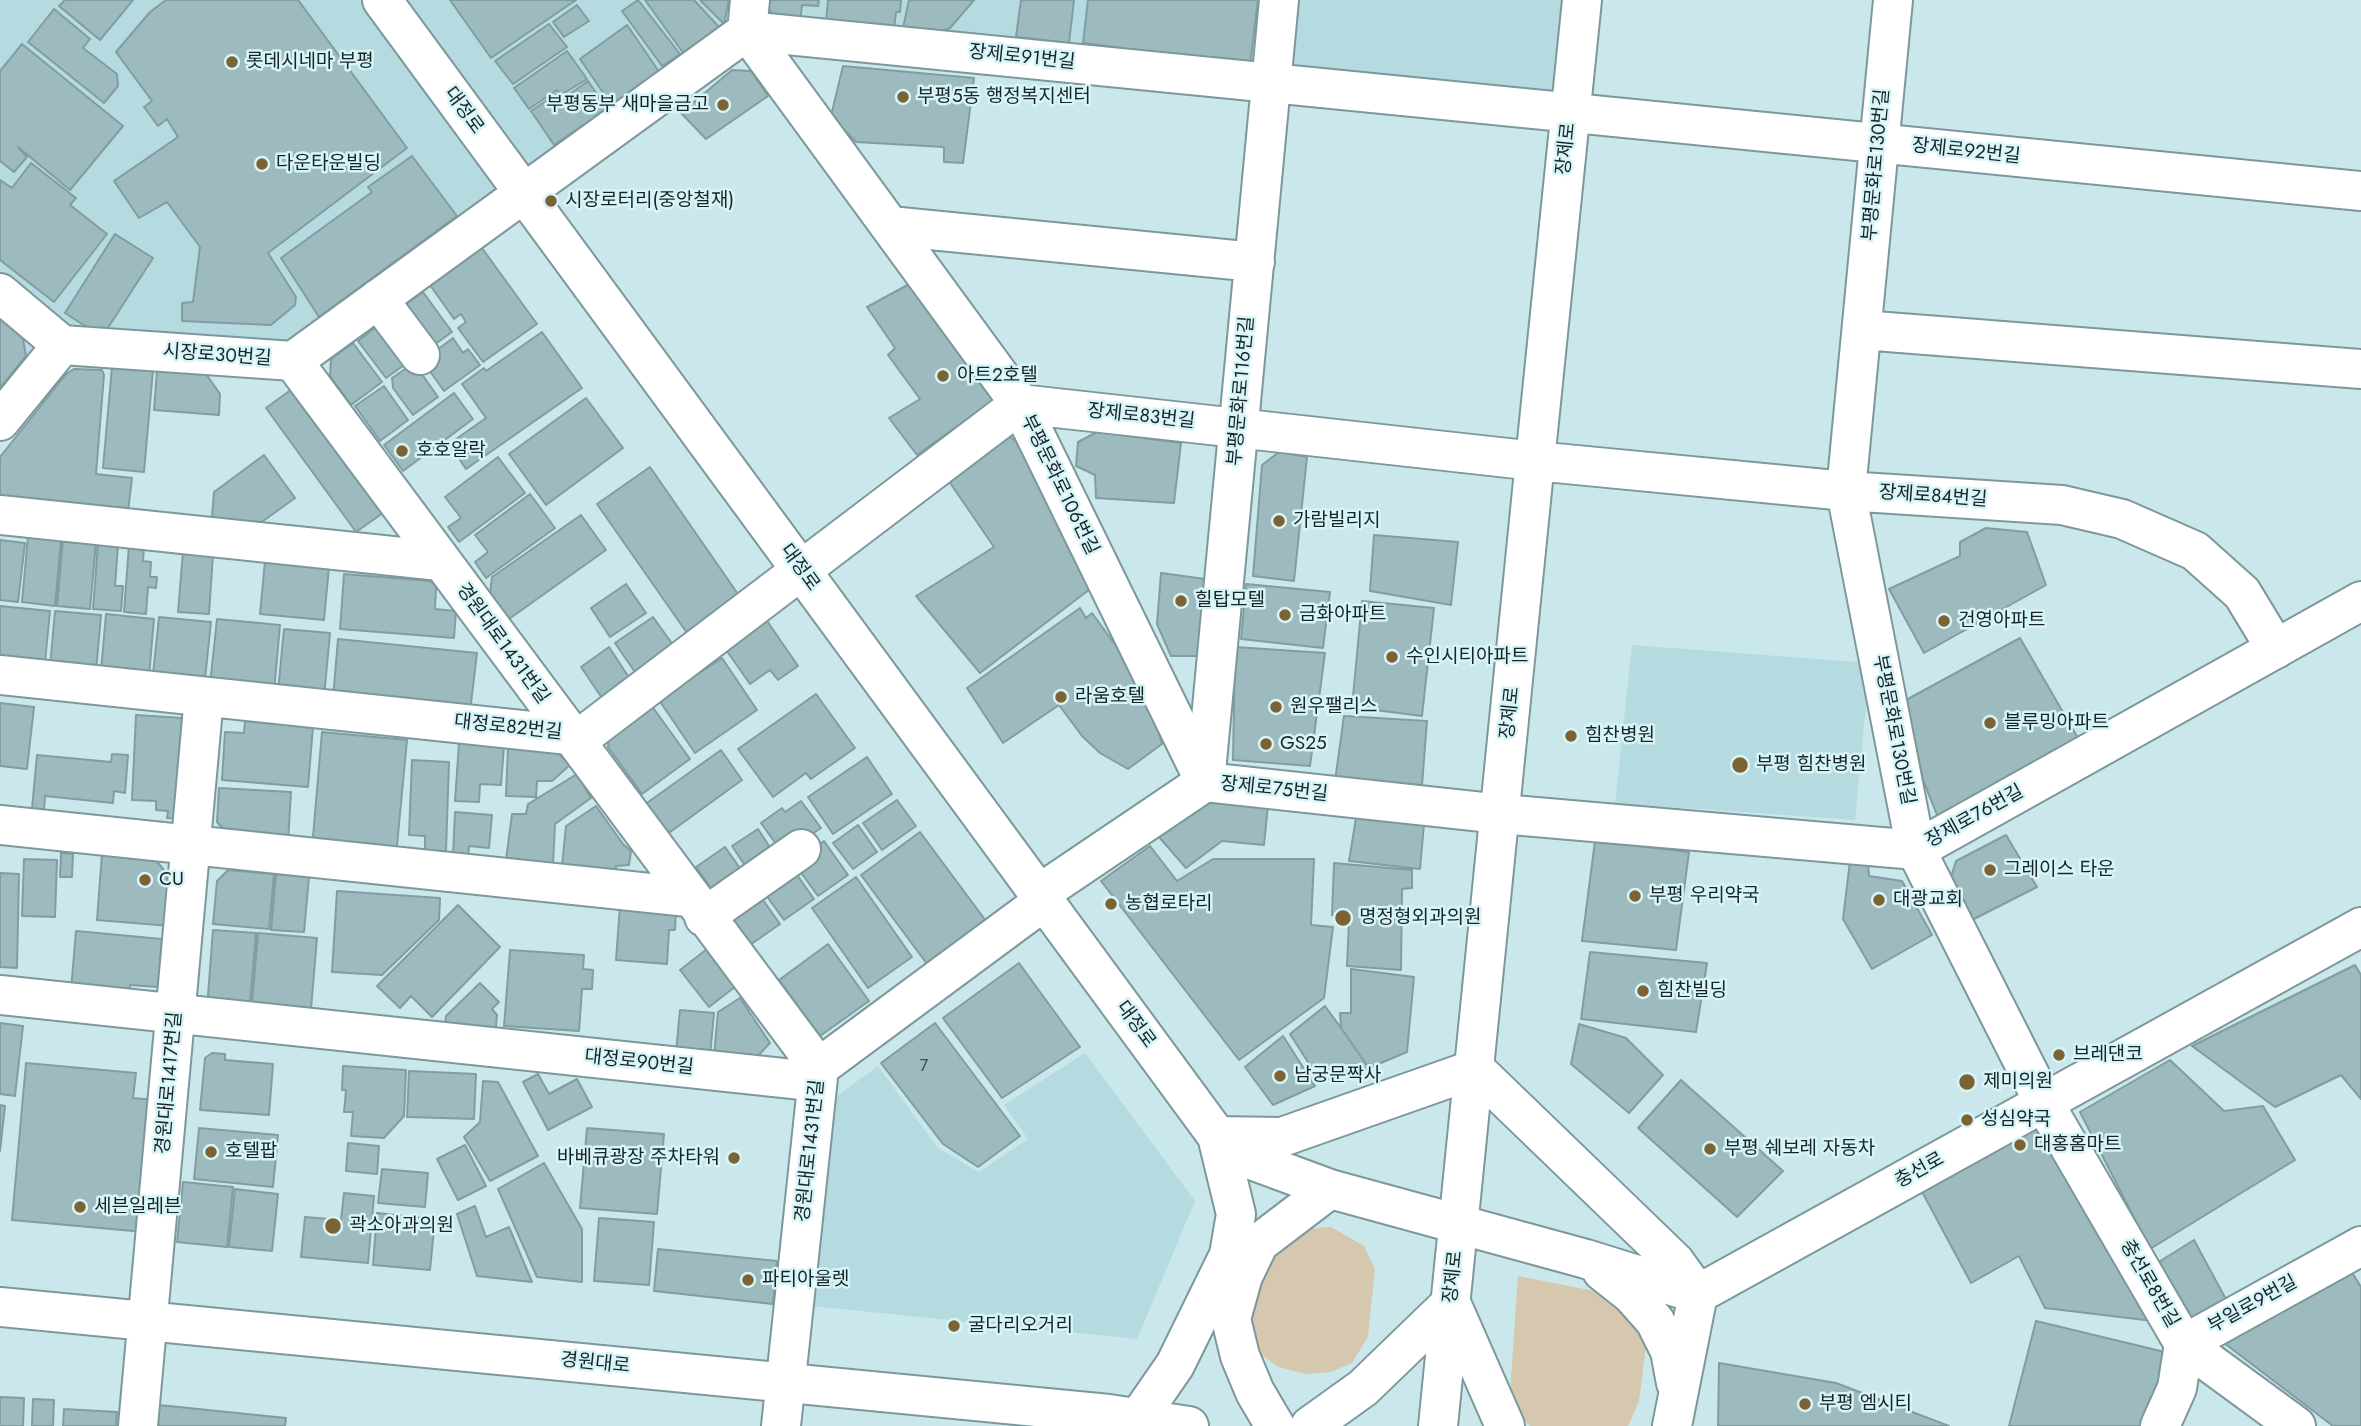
<!DOCTYPE html>
<html>
<head>
<meta charset="utf-8">
<style>
  body { margin:0 }
  canvas { display:block; background:#cae8ec }
</style>
</head>
<body>
<canvas width="2361" height="1426"></canvas>
<script>
const c = document.querySelector('canvas').getContext('2d');
c.lineJoin = 'round';
function fill(path, color) { c.fillStyle = color; c.fill(path, 'evenodd'); }
const poly = rows => new Path2D(rows.map(r => 'M' + r).join(''));
function stroke(path, color, width, dash) { c.strokeStyle = color; c.lineWidth = width; c.lineCap = dash ? 'butt' : 'round'; c.setLineDash(dash || []); c.stroke(path); }
function write(font, color, halo, rows, align = 'center') {
  c.font = font + ' Jost,"Noto Sans KR",sans-serif'; c.lineWidth = 5; c.setLineDash([]); c.textBaseline = 'middle'; c.strokeStyle = halo; c.fillStyle = color; for (const [text, x, y, turn = 0] of rows) {
    c.save(); c.translate(x, y); c.rotate((+turn || 0) * Math.PI / 180); c.textAlign = isNaN(turn) ? turn : align; if (halo) c.strokeText(text, 0, 0); c.fillText(text, 0, 0); c.restore();
  }
}
fill(poly([
  [0,0,1582,0,1571,113,747,31,293,361,62,345,0,421],
  [1632,645,1870,663,1855,820,1615,803],
  [1085,1053,1195,1201,1137,1339,812,1306,834,1098,878,1066,938,1148,979,1172,1028,1139,1004,1105]
]), '#b5dae0');
fill(poly([
  [1331,1227,1364,1246,1375,1269,1368,1337,1352,1363,1331,1372,1306,1374,1278,1367,1262,1355,1249,1337,1247,1301,1265,1261,1304,1229],
  [1518,1276,1615,1295,1642,1322,1646,1346,1639,1401,1628,1426,1530,1426,1519,1415,1510,1391]
]), '#d5c8ae');
const building = poly([
  [65,0,133,0,100,40,59,6,65,0],
  [166,0,298,0,407,148,268,253,296,297,295,305,271,325,182,321,182,303,193,302,200,247,167,202,139,218,114,181,178,137,167,119,158,126,144,107,152,101,116,52,150,12,166,0],
  [450,0,576,0,491,58,450,0],
  [638,0,680,54,662,66,622,11,638,0],
  [645,0,694,0,720,28,684,54,645,0],
  [700,0,729,0,724,24,700,0],
  [769,0,819,0,818,6,802,5,800,21,777,19,769,9,769,0],
  [828,0,901,0,900,12,896,12,894,29,826,23,828,0],
  [909,0,974,0,950,28,938,32,903,28,909,0],
  [1021,0,1074,0,1069,43,1016,37,1021,0],
  [1088,0,1258,0,1250,65,1083,43,1088,0],
  [577,5,589,21,564,37,553,22,577,5],
  [54,9,90,39,83,48,117,74,118,86,104,103,28,42,54,9],
  [549,24,567,47,513,84,495,61,549,24],
  [627,25,660,73,613,107,580,59,627,25],
  [22,44,123,126,70,190,18,147,27,157,14,172,0,161,0,71,22,44],
  [567,51,587,79,561,95,557,90,529,109,514,88,567,51],
  [843,66,974,78,963,163,944,162,944,147,856,142,831,116,843,66],
  [732,70,751,71,768,96,706,139,681,113,732,70],
  [588,81,607,109,554,145,531,111,556,94,560,101,588,81],
  [412,156,457,216,319,317,281,258,372,192,368,187,412,156],
  [31,163,76,198,70,205,107,234,54,302,0,260,0,180,12,188,31,163],
  [115,234,153,258,102,337,65,313,115,234],
  [482,248,537,324,483,362,458,328,466,322,461,314,454,319,430,285,482,248],
  [913,282,998,397,917,455,889,418,920,399,888,355,895,348,867,307,913,282],
  [423,292,452,332,427,350,398,310,423,292],
  [0,315,22,333,26,356,0,388,0,315],
  [385,320,414,358,386,378,358,341,385,320],
  [542,332,582,388,466,469,449,444,486,418,462,384,484,368,486,371,542,332],
  [453,338,463,353,468,349,480,365,444,391,426,366,433,353,453,338],
  [353,343,382,382,351,405,330,376,331,359,353,343],
  [414,363,438,397,413,415,393,388,392,378,414,363],
  [112,367,153,370,144,472,103,468,112,367],
  [74,369,102,370,104,375,96,474,132,478,128,512,0,496,0,457,66,374,74,369],
  [157,370,206,374,220,394,219,415,154,410,157,370],
  [384,386,408,420,380,441,355,406,384,386],
  [292,389,383,513,356,532,266,408,292,389],
  [454,393,473,419,403,471,384,445,454,393],
  [586,398,623,448,546,505,509,454,586,398],
  [1097,432,1181,443,1174,503,1096,498,1095,475,1076,466,1078,442,1097,432],
  [1007,435,1023,446,1094,586,980,673,916,596,994,547,944,474,1007,435],
  [1279,452,1307,457,1294,581,1253,576,1262,465,1279,452],
  [264,455,295,498,248,532,211,530,214,492,264,455],
  [498,457,525,493,459,542,448,527,461,518,445,497,498,457],
  [650,467,740,597,687,633,597,504,650,467],
  [530,494,555,528,486,578,475,562,488,552,475,535,530,494],
  [581,515,606,550,509,619,490,593,492,577,581,515],
  [1986,528,2027,532,2046,585,1924,653,1889,589,1960,556,1960,542,1986,528],
  [1374,535,1458,542,1451,605,1370,591,1374,535],
  [28,536,61,540,55,606,22,602,28,536],
  [63,539,96,542,90,609,57,606,63,539],
  [0,540,25,543,18,602,0,600,0,540],
  [98,543,118,545,115,586,123,586,121,611,93,609,98,543],
  [129,545,144,546,143,561,151,562,150,577,157,577,156,588,148,587,146,614,124,612,129,545],
  [183,552,213,554,209,614,178,612,183,552],
  [265,561,329,567,324,620,260,614,265,561],
  [1161,573,1205,579,1198,656,1171,656,1157,624,1161,573],
  [344,574,431,581,436,587,435,609,456,611,454,638,340,629,344,574],
  [626,584,646,613,610,637,591,608,626,584],
  [1246,584,1330,592,1323,648,1241,639,1246,584],
  [1362,601,1434,608,1422,716,1352,707,1362,601],
  [0,606,50,611,44,672,0,668,0,606],
  [1080,608,1086,618,1092,613,1138,676,1158,728,1162,744,1128,769,1100,753,1082,736,1059,705,1003,743,967,688,1080,608],
  [55,611,101,615,96,671,50,667,55,611],
  [106,614,154,619,149,676,101,671,106,614],
  [763,615,798,666,778,680,770,670,750,684,722,644,763,615],
  [159,617,211,622,205,679,153,674,159,617],
  [653,617,676,649,637,675,615,643,653,617],
  [217,619,280,625,274,692,210,685,217,619],
  [284,629,330,633,324,697,278,692,284,629],
  [2020,638,2078,738,1938,817,1923,780,1906,700,2020,638],
  [338,639,477,653,470,712,333,698,338,639],
  [609,647,634,685,606,704,581,667,609,647],
  [1235,647,1325,653,1310,766,1233,760,1235,647],
  [722,658,757,710,695,753,659,700,722,658],
  [816,694,855,748,811,779,806,773,773,797,738,749,816,694],
  [649,702,690,759,642,794,608,747,610,730,649,702],
  [0,703,34,707,27,769,0,766,0,703],
  [136,715,182,718,181,728,190,728,189,743,180,742,177,795,184,819,167,818,168,811,156,810,156,801,132,800,136,715],
  [1344,716,1427,721,1422,785,1335,781,1344,716],
  [245,721,313,727,308,787,222,780,225,732,244,733,245,721],
  [322,732,407,740,396,856,312,848,322,732],
  [459,743,504,746,501,785,480,784,479,802,455,801,459,743],
  [508,746,554,749,570,765,552,781,537,781,536,797,506,796,508,746],
  [721,750,742,780,666,835,644,805,721,750],
  [112,754,128,755,125,793,114,791,113,803,45,796,44,810,32,808,37,755,111,762,112,754],
  [867,757,892,794,833,834,808,797,867,757],
  [412,760,449,762,446,851,425,851,425,836,409,835,412,760],
  [577,774,591,798,555,824,553,864,506,860,512,814,526,814,528,804,577,774],
  [219,788,291,792,288,842,233,839,217,822,219,788],
  [1205,799,1268,805,1264,845,1222,841,1186,868,1159,837,1205,799],
  [897,800,916,826,882,850,863,823,897,800],
  [801,801,821,828,803,840,779,848,761,823,782,808,785,812,801,801],
  [596,806,623,844,631,851,629,865,616,866,615,874,562,866,566,826,596,806],
  [455,812,492,815,489,848,469,846,468,857,453,856,455,812],
  [1356,818,1424,824,1420,869,1349,861,1356,818],
  [858,825,877,852,853,869,833,843,858,825],
  [758,829,775,855,746,867,732,846,758,829],
  [920,832,986,921,927,964,861,875,920,832],
  [2006,835,2037,887,1972,920,1950,880,1956,861,2006,835],
  [824,841,848,875,818,896,794,863,824,841],
  [1595,841,1689,852,1676,950,1582,941,1595,841],
  [1150,846,1177,881,1213,859,1314,859,1311,925,1333,927,1324,998,1239,1060,1101,881,1150,846],
  [725,847,749,881,720,901,696,867,725,847],
  [61,853,73,854,72,877,60,877,61,853],
  [102,854,154,858,173,881,170,926,97,920,102,854],
  [24,859,57,860,55,917,22,916,24,859],
  [1850,861,1868,863,1869,876,1902,881,1932,935,1872,969,1843,919,1850,861],
  [1334,863,1412,870,1412,888,1402,889,1401,970,1347,966,1349,921,1332,915,1334,863],
  [790,865,814,899,784,920,760,887,790,865],
  [228,870,274,874,269,929,213,924,217,881,228,870],
  [0,873,19,874,17,968,0,967,0,873],
  [276,874,309,877,304,932,271,930,276,874],
  [856,877,912,957,868,988,812,908,856,877],
  [756,890,780,924,750,945,726,911,756,890],
  [337,891,440,898,439,920,382,975,332,972,337,891],
  [458,905,500,947,432,1017,411,996,400,1008,377,986,458,905],
  [620,905,676,908,675,930,669,930,667,964,616,960,620,905],
  [213,930,256,933,250,1003,212,1000,208,995,213,930],
  [76,931,162,939,158,987,130,985,129,996,71,990,76,931],
  [258,933,317,938,311,1009,252,1004,258,933],
  [828,944,869,1001,820,1036,779,980,828,944],
  [707,949,736,986,709,1007,680,970,707,949],
  [510,950,584,955,583,969,593,970,592,989,582,989,579,1031,504,1026,510,950],
  [1590,952,1707,963,1696,1032,1581,1019,1590,952],
  [1019,963,1080,1047,1002,1098,943,1018,1019,963],
  [2355,965,2361,975,2361,1099,2341,1075,2275,1107,2192,1046,2355,965],
  [1351,969,1414,977,1407,1052,1369,1068,1341,1028,1340,1013,1351,1013,1351,969],
  [480,983,499,1002,492,1009,497,1015,495,1037,444,1033,446,1016,480,983],
  [740,998,770,1043,755,1059,714,1055,718,1012,740,998],
  [1325,1006,1341,1028,1369,1068,1320,1081,1290,1034,1325,1006],
  [680,1010,714,1013,710,1056,676,1052,680,1010],
  [0,1023,23,1026,15,1096,0,1094,0,1023],
  [935,1023,1020,1136,978,1167,943,1144,881,1063,935,1023],
  [1579,1024,1626,1038,1663,1075,1629,1113,1571,1064,1579,1024],
  [1283,1036,1315,1086,1273,1105,1245,1067,1283,1036],
  [212,1053,225,1054,225,1060,273,1064,269,1115,200,1110,205,1058,212,1053],
  [2170,1060,2224,1111,2263,1106,2295,1160,2150,1249,2080,1112,2170,1060],
  [26,1063,136,1073,133,1098,156,1100,144,1232,12,1220,26,1063],
  [343,1066,406,1070,404,1116,384,1138,351,1136,353,1112,344,1112,346,1090,342,1090,343,1066],
  [409,1071,476,1074,474,1119,407,1117,409,1071],
  [538,1074,549,1094,577,1079,592,1107,548,1130,523,1082,538,1074],
  [1681,1080,1783,1171,1737,1217,1638,1128,1681,1080],
  [483,1081,498,1082,538,1156,490,1181,464,1137,480,1122,483,1081],
  [0,1105,5,1106,0,1151,0,1105],
  [2038,1120,2153,1321,2045,1308,2019,1256,1971,1283,1920,1188,2038,1120],
  [199,1128,278,1135,273,1187,194,1179,199,1128],
  [587,1128,664,1134,657,1214,580,1208,587,1128],
  [348,1143,379,1146,377,1174,346,1171,348,1143],
  [465,1145,486,1186,458,1200,437,1159,465,1145],
  [544,1163,582,1229,582,1282,537,1277,498,1189,544,1163],
  [382,1169,428,1173,425,1207,378,1203,382,1169],
  [183,1182,233,1187,227,1247,177,1242,183,1182],
  [235,1189,278,1194,272,1251,229,1247,235,1189],
  [344,1193,374,1196,368,1263,301,1257,305,1217,341,1220,344,1193],
  [475,1206,486,1237,509,1227,532,1282,477,1276,457,1214,475,1206],
  [377,1213,435,1219,430,1270,373,1265,377,1213],
  [599,1218,654,1222,649,1285,594,1281,599,1218],
  [2194,1240,2229,1305,2191,1325,2157,1263,2194,1240],
  [658,1249,777,1261,773,1304,654,1291,658,1249],
  [2351,1271,2361,1287,2361,1426,2333,1426,2224,1343,2351,1271],
  [2036,1321,2173,1354,2142,1426,2009,1426,2036,1321],
  [1719,1363,1836,1383,1949,1426,1718,1426,1719,1363],
  [0,1397,24,1398,23,1426,0,1426,0,1397],
  [33,1399,54,1400,53,1426,32,1426,33,1399],
  [159,1405,286,1418,285,1426,157,1426,159,1405],
  [64,1409,117,1412,116,1426,63,1426,64,1409]
]);
fill(building, '#9dbabe');
stroke(building, '#819da1', 2);
const minor = poly([
  [382,0,1217,1136,1254,1161,1330,1189,1586,1259,1698,1294,2361,927],
  [750,0,747,31,1020,404,1205,782],
  [1893,0,1846,491,1916,850,2044,1103,2184,1344,2296,1426],
  [890,226,1255,262],
  [0,293,62,345,293,361,747,31,2361,191],
  [378,299,420,355],
  [1862,330,2361,369],
  [293,361,819,1068,781,1426],
  [0,421,62,345],
  [1535,461,1582,0],
  [0,515,440,561],
  [0,675,569,735,588,732,1020,404,1535,461,1846,491,2062,505,2122,519,2195,551,2242,593,2276,649],
  [1205,782,1279,0],
  [0,825,688,897],
  [1039,894,1205,782,1501,814,1916,850,2361,601],
  [704,917,801,849],
  [0,995,802,1080,1044,901],
  [1217,1136,1282,1137,1475,1069,1675,1262,1698,1294,1672,1426],
  [1602,1271,1631,1294,1655,1321,1670,1351,1676,1383],
  [0,1307,1109,1414,1189,1426],
  [1139,1417,1175,1365,1229,1255,1236,1214,1217,1136],
  [138,1426,204,697],
  [1275,1426,1255,1392,1240,1356,1231,1319,1243,1276,1259,1243,1330,1189],
  [1310,1426,1363,1388,1451,1303,1505,1426],
  [2160,1426,2177,1388,2184,1344,2361,1246]
]);
const major = poly([
  [1438,1426,1535,461]
]);
stroke(minor, '#7c989c', 42);
stroke(major, '#7c989c', 42);
stroke(minor, '#fff', 38);
stroke(major, '#fff', 38);
for (const [x, y, r, color] of [
  [232,62,7,"#7b6333"],
  [903,97,7,"#7b6333"],
  [723,105,7,"#7b6333"],
  [262,164,7,"#7b6333"],
  [551,201,7,"#7b6333"],
  [943,376,7,"#7b6333"],
  [402,451,7,"#7b6333"],
  [1279,521,7,"#7b6333"],
  [1181,601,7,"#7b6333"],
  [1285,615,7,"#7b6333"],
  [1944,621,7,"#7b6333"],
  [1392,657,7,"#7b6333"],
  [1061,697,7,"#7b6333"],
  [1276,707,7,"#7b6333"],
  [1990,723,7,"#7b6333"],
  [1571,736,7,"#7b6333"],
  [1266,744,7,"#7b6333"],
  [1740,765,9,"#7b6333"],
  [1990,870,7,"#7b6333"],
  [145,880,7,"#7b6333"],
  [1635,896,7,"#7b6333"],
  [1879,900,7,"#7b6333"],
  [1111,904,7,"#7b6333"],
  [1343,918,9,"#7b6333"],
  [1643,991,7,"#7b6333"],
  [2059,1055,7,"#7b6333"],
  [1280,1076,7,"#7b6333"],
  [1967,1082,9,"#7b6333"],
  [1967,1120,7,"#7b6333"],
  [2020,1145,7,"#7b6333"],
  [1710,1149,7,"#7b6333"],
  [211,1152,7,"#7b6333"],
  [734,1158,7,"#7b6333"],
  [80,1207,7,"#7b6333"],
  [333,1226,9,"#7b6333"],
  [748,1280,7,"#7b6333"],
  [954,1326,7,"#7b6333"],
  [1805,1404,7,"#7b6333"]
]) { const dot = new Path2D(); dot.arc(x, y, r, 0, 2 * Math.PI); c.fillStyle = color; c.fill(dot); stroke(dot, '#d7f5f9', 2.5); }
write('16px', '#3a4a4b', null, [
  ["7",924,1067]
]);
write('19px', '#192425', '#d7f5f9', [
  ["장제로91번길",1022,58,6],
  ["대정로",463,111,54],
  ["장제로",1567,149,-84],
  ["장제로92번길",1966,152,6],
  ["부평문화로130번길",1877,165,-85],
  ["시장로30번길",217,356,4],
  ["부평문화로116번길",1242,391,-85],
  ["장제로83번길",1141,417,6],
  ["부평문화로106번길",1059,485,64],
  ["장제로84번길",1933,497,4],
  ["대정로",799,568,54],
  ["경원대로1431번길",502,644,54],
  ["장제로",1511,713,-84],
  ["대정로82번길",508,728,6],
  ["부평문화로130번길",1893,730,79],
  ["장제로75번길",1274,790,6],
  ["장제로76번길",1975,817,-29],
  ["대정로",1135,1025,54],
  ["대정로90번길",639,1063,6],
  ["경원대로1417번길",170,1083,-85],
  ["경원대로1431번길",811,1151,-84],
  ["충선로",1920,1171,-29],
  ["장제로",1454,1277,-84],
  ["충선로8번길",2149,1284,60],
  ["부일로9번길",2253,1305,-29],
  ["경원대로",595,1364,6]
]);
write('19px', '#192425', '#d7f5f9', [
  ["롯데시네마 부평",246,62],
  ["부평5동 행정복지센터",917,97],
  ["부평동부 새마을금고",709,105,"right"],
  ["다운타운빌딩",276,164],
  ["시장로터리(중앙철재)",565,201],
  ["아트2호텔",957,376],
  ["호호알락",416,451],
  ["가람빌리지",1293,521],
  ["힐탑모텔",1195,601],
  ["금화아파트",1299,615],
  ["건영아파트",1958,621],
  ["수인시티아파트",1406,657],
  ["라움호텔",1075,697],
  ["원우팰리스",1290,707],
  ["블루밍아파트",2004,723],
  ["힘찬병원",1585,736],
  ["GS25",1280,744],
  ["부평 힘찬병원",1756,765],
  ["그레이스 타운",2004,870],
  ["CU",159,880],
  ["부평 우리약국",1649,896],
  ["대광교회",1893,900],
  ["농협로타리",1125,904],
  ["명정형외과의원",1359,918],
  ["힘찬빌딩",1657,991],
  ["브레댄코",2073,1055],
  ["남궁문짝사",1294,1076],
  ["제미의원",1983,1082],
  ["성심약국",1981,1120],
  ["대홍홈마트",2034,1145],
  ["부평 쉐보레 자동차",1724,1149],
  ["호텔팝",225,1152],
  ["바베큐광장 주차타워",720,1158,"right"],
  ["세븐일레븐",94,1207],
  ["곽소아과의원",349,1226],
  ["파티아울렛",762,1280],
  ["굴다리오거리",968,1326],
  ["부평 엠시티",1819,1404]
], 'left');
</script>
</body>
</html>
